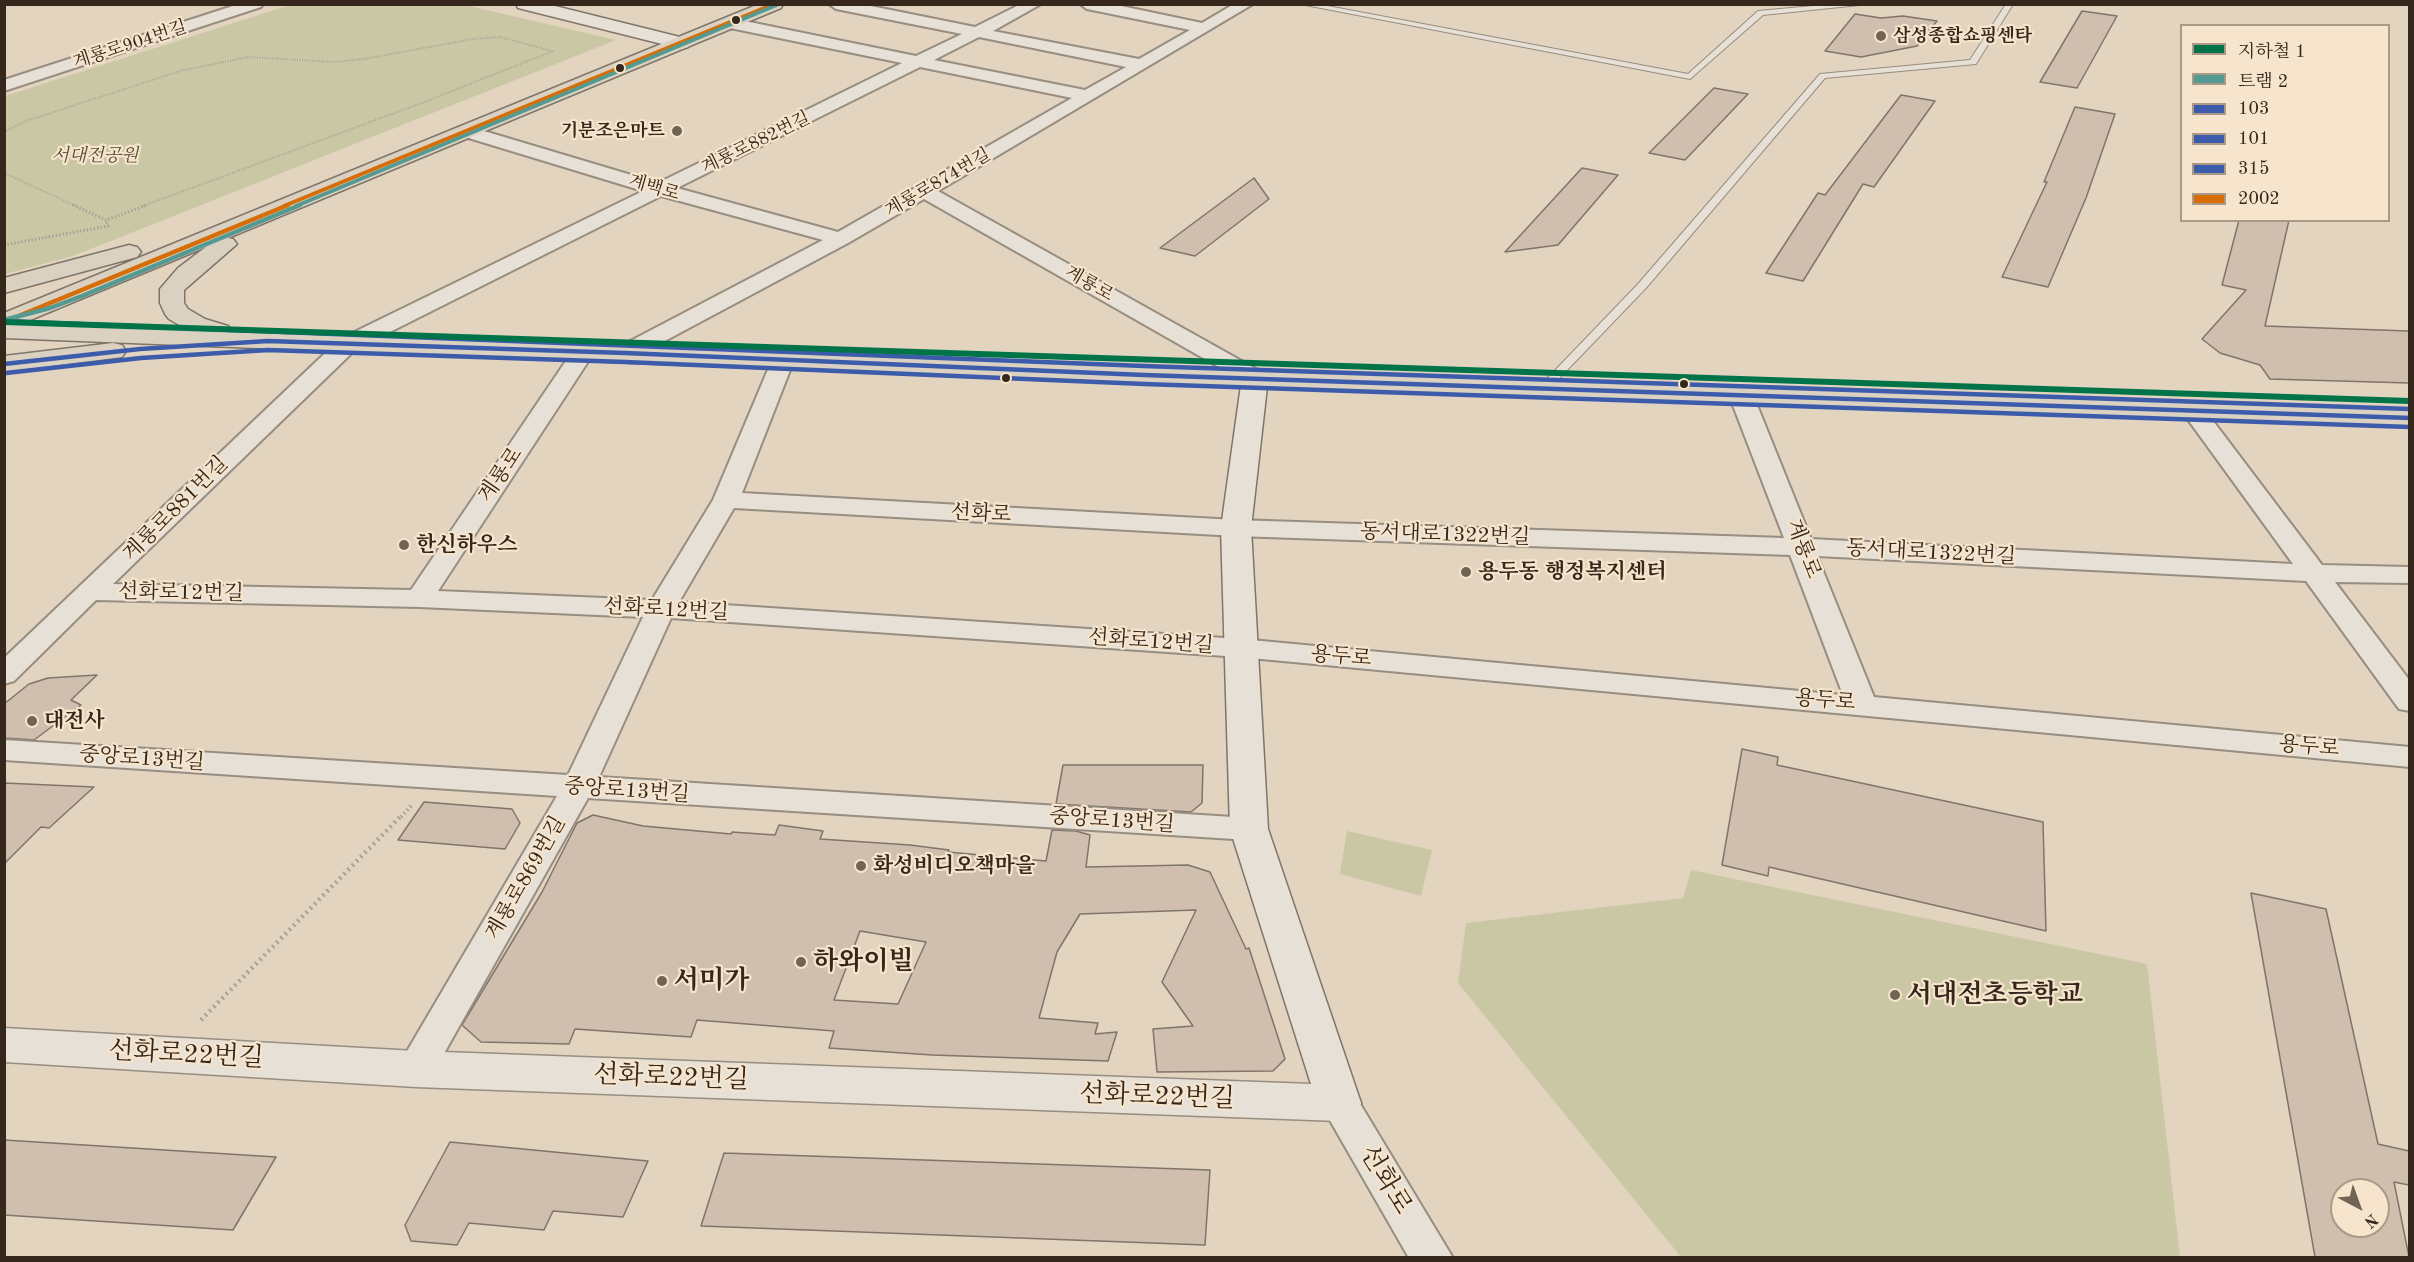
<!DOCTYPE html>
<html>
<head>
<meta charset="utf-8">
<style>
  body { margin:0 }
  #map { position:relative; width:2414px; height:1262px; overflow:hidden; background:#e2d4bf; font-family:"Old Standard TT","Noto Serif KR",serif }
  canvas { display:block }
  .frame { position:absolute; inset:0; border:6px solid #36271c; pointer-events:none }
  .legend { position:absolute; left:2180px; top:24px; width:210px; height:198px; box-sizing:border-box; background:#f6e5cc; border:2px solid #a99986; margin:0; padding:8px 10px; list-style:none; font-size:18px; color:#36271c }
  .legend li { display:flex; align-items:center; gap:12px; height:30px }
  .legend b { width:30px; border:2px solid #a99986 }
  .north { position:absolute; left:2330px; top:1178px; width:60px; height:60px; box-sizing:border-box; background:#f6e5cc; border:2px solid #a99986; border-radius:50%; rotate:139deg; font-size:16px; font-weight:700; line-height:24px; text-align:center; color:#36271c }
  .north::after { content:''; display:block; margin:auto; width:21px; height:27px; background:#726455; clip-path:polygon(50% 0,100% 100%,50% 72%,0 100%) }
</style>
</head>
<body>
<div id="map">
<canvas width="2414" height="1262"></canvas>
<div class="frame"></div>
<ul class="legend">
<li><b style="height:8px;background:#007448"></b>지하철 1</li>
<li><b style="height:8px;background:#559a92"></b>트램 2</li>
<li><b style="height:8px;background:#3d5bab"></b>103</li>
<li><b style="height:8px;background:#3d5bab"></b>101</li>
<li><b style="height:8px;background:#3d5bab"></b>315</li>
<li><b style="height:8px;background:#d76d06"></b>2002</li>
</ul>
<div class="north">N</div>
</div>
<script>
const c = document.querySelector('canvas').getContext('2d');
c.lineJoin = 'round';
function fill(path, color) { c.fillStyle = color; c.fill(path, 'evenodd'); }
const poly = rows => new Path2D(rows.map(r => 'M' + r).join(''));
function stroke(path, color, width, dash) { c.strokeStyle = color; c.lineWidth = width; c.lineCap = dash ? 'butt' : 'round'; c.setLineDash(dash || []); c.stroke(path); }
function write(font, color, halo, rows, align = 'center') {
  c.font = font + ' "Old Standard TT","Noto Serif KR",serif'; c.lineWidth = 4.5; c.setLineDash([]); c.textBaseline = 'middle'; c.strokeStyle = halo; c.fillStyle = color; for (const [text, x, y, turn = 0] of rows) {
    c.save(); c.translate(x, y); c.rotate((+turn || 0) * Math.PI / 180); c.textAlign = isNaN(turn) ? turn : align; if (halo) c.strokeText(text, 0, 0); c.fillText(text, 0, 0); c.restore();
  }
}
fill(poly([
  [290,5,465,5,616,40,73,256,5,274,5,96],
  [1347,831,1432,850,1421,896,1340,874],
  [1691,870,2147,964,2180,1257,1681,1257,1458,983,1466,923,1683,898]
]), '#cac8a4');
const building = poly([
  [2082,11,2117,16,2077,88,2040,82,2082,11],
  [1855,14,1881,18,1903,16,1937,21,1917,46,1861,57,1825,51,1855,14],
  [1714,88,1748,94,1685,160,1649,153,1714,88],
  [1901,95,1935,101,1874,187,1863,184,1803,281,1766,273,1818,193,1825,195,1901,95],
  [2075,107,2115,114,2086,198,2048,287,2002,277,2047,182,2044,182,2075,107],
  [1582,168,1618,175,1558,245,1505,252,1582,168],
  [1254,178,1269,199,1195,256,1160,248,1254,178],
  [2239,220,2289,220,2265,326,2409,331,2409,383,2270,379,2260,365,2220,353,2202,339,2246,290,2222,285,2239,220],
  [97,675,71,700,81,705,34,740,4,738,4,704,29,684,48,678,97,675],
  [1742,749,1778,757,1777,765,2043,822,2046,931,1769,867,1768,876,1722,865,1742,749],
  [1063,765,1203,765,1202,803,1191,812,1056,804,1063,765],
  [4,783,94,787,49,828,41,827,4,864,4,783],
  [424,802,512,809,520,823,505,849,398,840,424,802],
  [593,815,643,826,731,834,732,832,775,835,779,825,823,831,820,839,910,845,949,850,948,852,1046,861,1052,830,1076,831,1090,835,1086,867,1188,865,1210,872,1246,949,1249,948,1285,1059,1273,1071,1157,1072,1153,1029,1193,1026,1162,982,1196,910,1080,914,1057,952,1039,1018,1098,1023,1095,1034,1117,1032,1108,1061,932,1055,829,1048,834,1031,697,1020,691,1037,575,1029,569,1044,481,1042,462,1025,542,892,577,823,593,815],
  [860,931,926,942,898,1004,834,1000,860,931],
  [2251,893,2326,909,2378,1144,2409,1151,2409,1185,2394,1182,2409,1257,2315,1257,2251,893],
  [2342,1190,2378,1190,2378,1226,2342,1226,2342,1190],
  [4,1140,276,1157,233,1230,4,1215,4,1140],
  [450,1142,648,1161,623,1217,553,1211,544,1230,469,1223,457,1245,411,1241,405,1225,450,1142],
  [724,1153,1210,1170,1205,1245,701,1226,724,1153]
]);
fill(building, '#d0beaf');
stroke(building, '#7f756a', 1.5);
const service = poly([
  [1300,4,1317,4,1688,74,1758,11,1835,4,1869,4,1763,15,1690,79,1300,4],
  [2006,4,2013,4,1976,64,1825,78,1646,288,1548,390,1540,390,1540,386,1638,284,1820,74,1970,60,2006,4]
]);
const minor = poly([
  [239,4,263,4,261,7,4,91,4,80,239,4],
  [829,4,861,4,975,27,1021,4,1041,4,993,31,1139,59,1190,30,1087,9,1080,4,1112,4,1202,23,1234,4,1253,4,938,191,1263,373,1267,378,1263,383,1255,385,1247,383,924,199,848,243,633,358,625,360,617,358,614,353,617,348,823,240,661,196,356,349,113,584,411,590,576,346,584,344,592,346,595,351,438,591,652,600,713,500,772,360,775,355,783,353,791,355,794,360,742,493,1236,520,1784,538,1729,395,1733,390,1741,388,1749,390,1753,395,1811,539,2293,564,2181,410,2185,405,2193,403,2201,405,2322,565,2410,567,2410,583,2335,582,2410,681,2410,711,2399,709,2306,581,1817,556,1874,697,2410,747,2410,767,1240,657,671,618,599,777,1249,818,1261,821,1265,829,1261,837,1249,840,588,798,429,1080,416,1084,403,1080,397,1069,403,1058,557,796,4,760,4,740,568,775,643,617,419,607,96,600,14,681,4,684,4,658,340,339,643,191,462,136,459,132,462,128,474,128,658,183,902,63,730,28,725,26,722,23,725,20,730,18,916,56,962,34,836,9,829,4],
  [979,37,1126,67,1085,90,934,60,979,37],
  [920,67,1072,98,838,232,677,188,920,67],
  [734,508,1236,536,1790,555,1843,695,1240,639,679,602,734,508],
  [1339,1087,1353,1092,1453,1258,1409,1258,1320,1103,1325,1092,1339,1087]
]);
const tertiary = poly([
  [4,1028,416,1051,1339,1085,1355,1090,1361,1103,1355,1116,1339,1121,416,1087,4,1062,4,1028]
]);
const secondary = poly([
  [516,4,547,4,688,39,691,43,688,47,682,49,518,8,516,4],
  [1255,370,1264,372,1268,378,1251,528,1268,829,1361,1103,1355,1116,1339,1121,1323,1116,1317,1103,1230,829,1221,528,1242,378,1246,372,1255,370]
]);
const primary = poly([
  [759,4,783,4,781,8,228,238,233,239,237,244,184,290,184,303,188,309,205,319,228,326,232,331,1144,367,2410,410,2410,426,1144,383,4,338,4,313,759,4],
  [206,247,178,268,160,289,160,303,165,314,169,319,188,330,23,323,206,247],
  [129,245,137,247,141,252,137,257,4,293,4,278,129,245],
  [113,343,122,345,126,351,122,357,4,372,4,356,113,343]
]);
stroke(service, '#978d80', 2);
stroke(minor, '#978d80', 4);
stroke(tertiary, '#978d80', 3);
stroke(secondary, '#7f756a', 3);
stroke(primary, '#7f756a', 3);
stroke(poly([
  [4,132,26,121,180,71,248,57,333,62,364,59,473,39,500,37,552,51],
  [4,173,76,206],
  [143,206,422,103,553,51]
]), '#a8a198', 2, [1, 1.5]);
stroke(poly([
  [73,205,106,220,147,205],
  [4,245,108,226,106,220]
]), '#a8a198', 3, [1.5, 2]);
stroke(poly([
  [401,817,412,805]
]), '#a8a198', 4, [1.5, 3]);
stroke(poly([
  [201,1020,402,815]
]), '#a8a198', 4.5, [2, 4]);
fill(service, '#e7e0d6');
fill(minor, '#e7e0d6');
fill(tertiary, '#e7e0d6');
fill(secondary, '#e7e0d6');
fill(primary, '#dad1c1');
stroke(poly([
  [4,364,140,349,268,341,625,353,1144,375,2410,418]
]), '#3d5bab', 4.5);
stroke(poly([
  [6,373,141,358,268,350,625,362,1144,384,2410,427]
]), '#3d5bab', 4.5);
stroke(poly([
  [4,321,1144,366,2410,409]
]), '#3d5bab', 4.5);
stroke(poly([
  [284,206,774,4]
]), '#d76d06', 4);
stroke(poly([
  [4,322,288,205]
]), '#d76d06', 4.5);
stroke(poly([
  [296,206,779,4]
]), '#559a92', 4);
stroke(poly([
  [4,320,50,308,82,296,300,205]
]), '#559a92', 4.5);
stroke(poly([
  [4,322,2410,401]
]), '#007448', 6);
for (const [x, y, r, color] of [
  [736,20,5,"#36271c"],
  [1881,36,6,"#726455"],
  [620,68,5,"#36271c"],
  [677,131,6,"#726455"],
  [1006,378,5,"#36271c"],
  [1684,384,5,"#36271c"],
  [404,545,6,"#726455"],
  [1466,572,6,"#726455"],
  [32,721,6,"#726455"],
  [861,866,6,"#726455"],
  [801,962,6,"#726455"],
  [662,981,6,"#726455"],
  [1895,995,6,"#726455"]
]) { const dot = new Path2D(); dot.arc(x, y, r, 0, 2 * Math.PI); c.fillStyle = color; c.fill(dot); stroke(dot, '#f6e5cc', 2); }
write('bold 18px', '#36271c', '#f6e5cc', [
  ["삼성종합쇼핑센타",1893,36],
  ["기분조은마트",665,131,"right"]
], 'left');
write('18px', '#36271c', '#f6e5cc', [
  ["계룡로904번길",130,45,-18],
  ["계룡로882번길",756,143,-26],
  ["계룡로874번길",938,183,-30],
  ["계백로",654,188,16],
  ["계룡로",1089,284,30]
]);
write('italic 18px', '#564d38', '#f6e5cc', [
  ["서대전공원",95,156]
]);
write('21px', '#36271c', '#f6e5cc', [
  ["계룡로",501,475,-56],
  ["계룡로881번길",176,509,-45],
  ["선화로",981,514,3],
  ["동서대로1322번길",1445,535,2],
  ["계룡로",1803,549,69],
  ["동서대로1322번길",1931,553,3],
  ["선화로12번길",181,593,1],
  ["선화로12번길",666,610,3],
  ["선화로12번길",1151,642,4],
  ["용두로",1341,657,5],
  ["용두로",1825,701,5],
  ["용두로",2309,747,5],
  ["중앙로13번길",142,759,4],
  ["중앙로13번길",627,791,4],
  ["중앙로13번길",1112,821,4],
  ["계룡로869번길",526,878,-60]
]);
write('bold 21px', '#36271c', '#f6e5cc', [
  ["한신하우스",416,545],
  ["용두동 행정복지센터",1478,572],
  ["대전사",44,721],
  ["화성비디오책마을",873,866]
], 'left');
write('bold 26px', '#36271c', '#f6e5cc', [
  ["하와이빌",813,962],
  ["서미가",674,981],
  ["서대전초등학교",1907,995]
], 'left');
write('26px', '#36271c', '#f6e5cc', [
  ["선화로22번길",186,1055,3],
  ["선화로22번길",671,1078,2],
  ["선화로22번길",1157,1097,2],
  ["선화로",1385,1180,59]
]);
</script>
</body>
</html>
